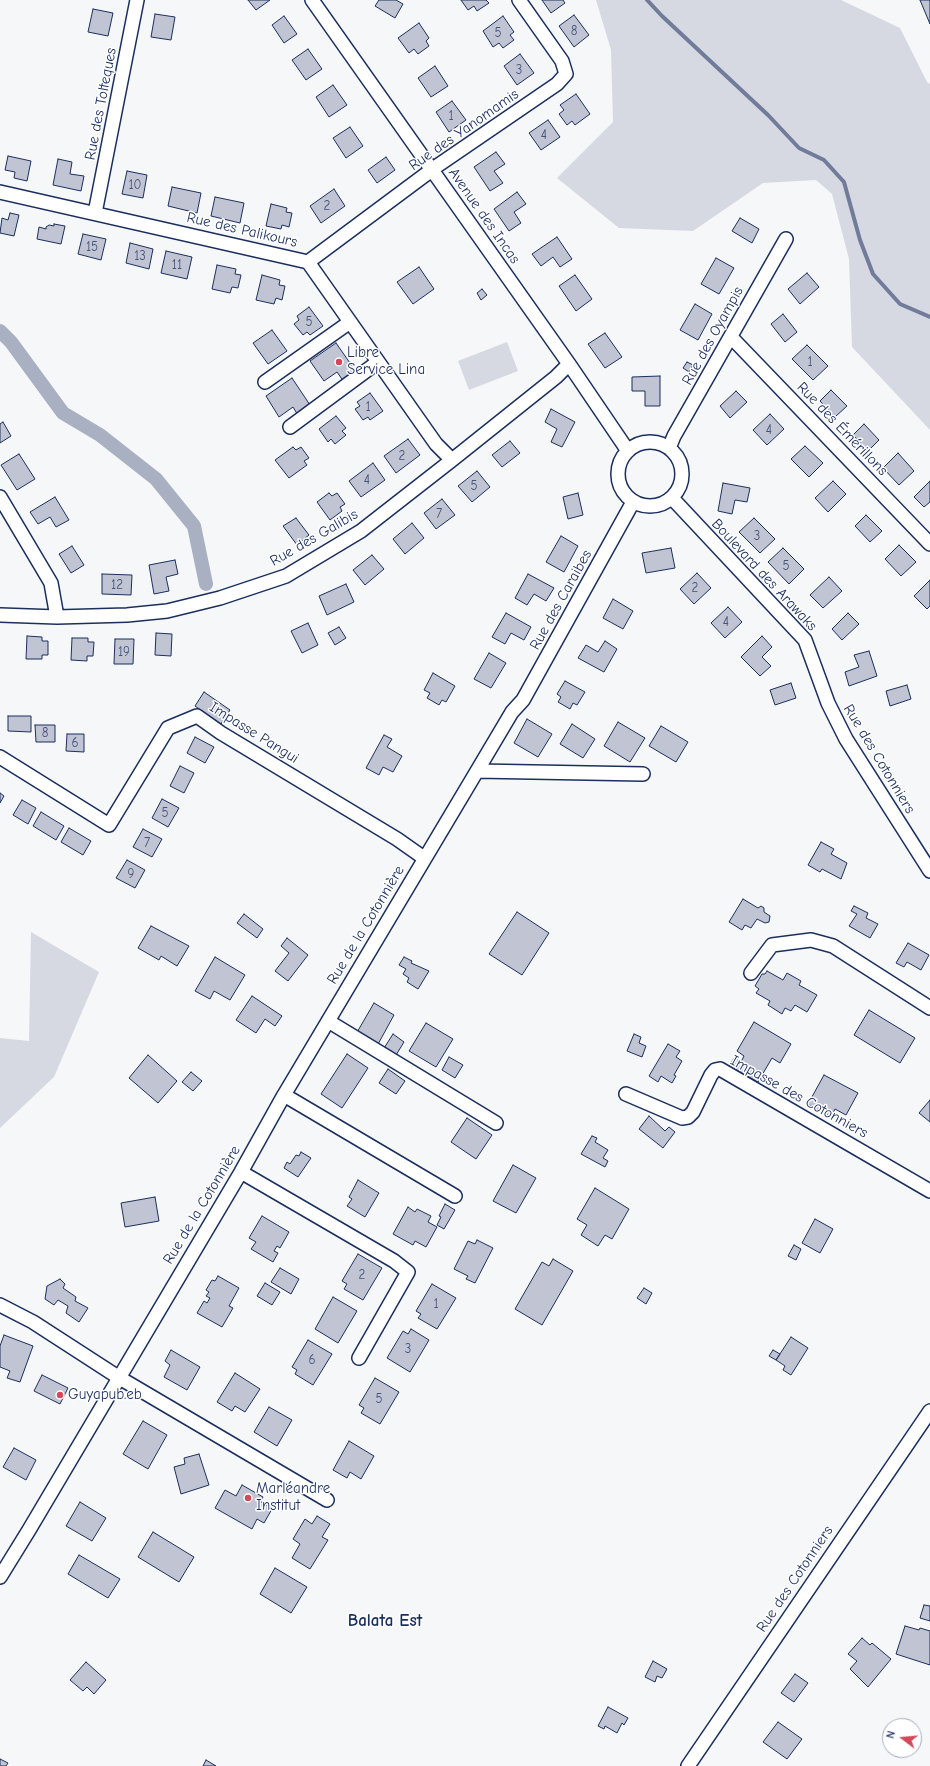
<!DOCTYPE html>
<html>
<head>
<meta charset="utf-8">
<style>
  body { margin:0 }
  #map { position:relative; width:930px; height:1766px; overflow:hidden; background:#f6f7f9; font-family:"Comic Neue",sans-serif }
  canvas { display:block }
  .north { position:absolute; left:882px; top:1718px; width:40px; height:40px; box-sizing:border-box; background:#fff; border:1px solid #a4acbf; border-radius:50%; rotate:286deg; font-size:11px; font-weight:700; line-height:16px; text-align:center; color:#1b2f5e }
  .north::after { content:''; display:block; margin:auto; width:14px; height:18px; background:#d1495b; clip-path:polygon(50% 0,100% 100%,50% 72%,0 100%) }
</style>
</head>
<body>
<div id="map">
<canvas width="930" height="1766"></canvas>
<div class="north">N</div>
</div>
<script>
const c = document.querySelector('canvas').getContext('2d');
c.lineJoin = 'round';
function fill(path, color) { c.fillStyle = color; c.fill(path, 'evenodd'); }
const poly = rows => new Path2D(rows.map(r => 'M' + r).join(''));
function stroke(path, color, width, dash) { c.strokeStyle = color; c.lineWidth = width; c.lineCap = dash ? 'butt' : 'round'; c.setLineDash(dash || []); c.stroke(path); }
function write(font, color, halo, rows, align = 'center') {
  c.font = font + ' "Comic Neue",sans-serif'; c.lineWidth = 3; c.setLineDash([]); c.textBaseline = 'middle'; c.strokeStyle = halo; c.fillStyle = color; for (const [text, x, y, turn = 0] of rows) {
    c.save(); c.translate(x, y); c.rotate((+turn || 0) * Math.PI / 180); c.textAlign = isNaN(turn) ? turn : align; if (halo) c.strokeText(text, 0, 0); c.fillText(text, 0, 0); c.restore();
  }
}
fill(poly([
  [596,0,841,0,900,28,927,82,930,84,930,430,852,347,849,259,832,194,816,180,763,183,693,231,619,228,557,178,613,122,611,50],
  [507,342,518,371,469,390,458,361],
  [31,932,99,972,54,1077,0,1128,0,1038,29,1041]
]), '#d6d9e2');
stroke(poly([
  [647,0,662,16,768,115,799,148,824,160,844,182,860,240,873,274,900,304,930,317]
]), '#707c99', 4);
stroke(poly([
  [0,331,11,342,63,413,100,435,156,479,194,526,206,584]
]), '#a9b0c1', 14);
const building = poly([
  [248,0,270,0,256,10,248,0],
  [379,0,396,0,403,4,395,18,375,6,379,0],
  [461,0,486,0,489,3,477,11,474,6,468,10,461,0],
  [542,0,563,0,565,3,551,13,542,0],
  [920,0,930,0,930,24,920,0],
  [93,9,113,13,108,36,88,32,93,9],
  [155,14,175,17,171,40,151,37,155,14],
  [574,15,589,35,574,47,559,26,574,15],
  [284,16,297,34,284,43,272,25,284,16],
  [503,16,514,32,510,35,514,40,503,48,499,43,493,47,483,31,503,16],
  [419,23,429,38,426,41,429,46,418,54,414,49,409,53,398,38,419,23],
  [308,49,322,69,306,80,292,60,308,49],
  [520,54,534,73,517,85,504,66,520,54],
  [435,66,448,86,431,97,418,78,435,66],
  [333,85,347,105,329,117,316,97,333,85],
  [576,94,590,114,575,125,572,121,567,125,559,114,564,110,560,105,576,94],
  [452,101,466,120,449,132,436,112,452,101],
  [548,120,560,137,541,150,529,133,548,120],
  [350,127,363,146,346,158,333,138,350,127],
  [496,152,505,164,494,171,503,183,490,191,474,167,496,152],
  [8,156,31,161,27,181,14,178,15,172,5,170,8,156],
  [386,157,395,170,377,183,368,170,386,157],
  [58,159,72,162,70,174,84,176,81,191,53,185,58,159],
  [127,171,147,175,143,198,122,194,127,171],
  [172,187,201,193,197,213,168,206,172,187],
  [334,189,345,206,321,223,310,206,334,189],
  [517,192,526,204,514,212,521,223,509,231,494,209,517,192],
  [215,197,244,203,240,223,211,216,215,197],
  [271,204,287,208,286,212,292,213,289,227,282,225,281,229,266,226,271,204],
  [10,213,19,215,14,236,0,233,2,218,8,220,10,213],
  [740,218,759,229,752,243,732,231,740,218],
  [54,224,65,226,61,244,37,239,39,227,46,229,46,227,49,225,54,226,54,224],
  [83,234,106,239,101,260,78,254,83,234],
  [557,237,572,259,560,267,553,257,541,266,532,254,557,237],
  [130,243,153,249,149,269,126,263,130,243],
  [166,251,192,257,187,279,161,273,166,251],
  [716,258,734,268,719,294,701,284,716,258],
  [217,265,236,269,235,274,241,275,238,288,232,287,230,293,212,289,217,265],
  [419,267,434,289,413,304,397,282,419,267],
  [807,273,819,287,800,304,788,289,807,273],
  [262,275,280,280,279,285,285,286,282,300,276,298,274,304,256,300,262,275],
  [575,275,592,299,576,311,559,286,575,275],
  [482,289,487,295,481,300,477,293,482,289],
  [695,304,712,314,698,340,680,330,695,304],
  [309,307,323,326,310,335,307,332,303,335,294,324,299,320,297,316,309,307],
  [783,314,797,332,785,342,771,324,783,314],
  [272,330,287,351,268,364,253,343,272,330],
  [605,333,622,357,605,368,588,344,605,333],
  [336,343,357,373,344,382,337,372,324,381,310,361,336,343],
  [807,345,828,366,813,380,792,359,807,345],
  [687,362,693,365,689,372,683,368,687,362],
  [660,376,660,406,645,406,645,391,632,391,632,377,660,376],
  [292,378,312,408,299,417,293,407,279,417,266,396,292,378],
  [831,390,847,406,835,417,820,401,831,390],
  [736,391,747,402,730,418,720,406,736,391],
  [370,393,383,411,370,420,368,417,363,420,355,409,360,406,357,402,370,393],
  [551,409,575,422,562,447,551,442,557,429,545,422,551,409],
  [770,414,784,429,767,445,753,430,770,414],
  [336,416,346,428,342,431,346,435,335,444,331,439,328,442,319,429,336,416],
  [3,422,11,436,0,443,0,424,3,422],
  [864,424,879,440,868,451,853,435,864,424],
  [408,439,420,455,396,473,384,456,408,439],
  [510,441,520,453,502,467,492,455,510,441],
  [805,446,823,463,809,477,791,459,805,446],
  [293,447,296,450,301,447,309,458,304,461,307,465,289,478,275,460,293,447],
  [898,453,914,471,899,485,883,468,898,453],
  [19,454,35,479,17,490,1,465,19,454],
  [373,463,385,480,361,497,349,481,373,463],
  [477,471,490,487,472,502,458,486,477,471],
  [833,481,846,494,828,512,815,498,833,481],
  [930,481,930,502,924,507,914,497,930,481],
  [723,483,750,488,747,502,735,500,732,514,718,511,723,483],
  [329,493,332,496,337,493,345,504,340,507,342,511,330,520,317,502,329,493],
  [578,493,583,515,568,519,563,497,578,493],
  [55,497,69,520,56,527,50,517,38,524,30,512,55,497],
  [442,499,455,515,436,529,424,513,442,499],
  [866,515,882,531,870,542,855,526,866,515],
  [296,518,309,535,297,545,283,526,296,518],
  [754,518,775,539,760,553,739,532,754,518],
  [412,523,424,538,405,554,393,539,412,523],
  [561,536,578,546,564,572,546,562,561,536],
  [899,545,916,562,901,576,885,559,899,545],
  [72,546,84,565,71,573,59,554,72,546],
  [671,548,675,568,646,573,642,553,671,548],
  [783,548,804,569,789,584,768,562,783,548],
  [372,555,384,569,365,585,353,570,372,555],
  [175,560,178,574,166,577,169,591,154,594,149,565,175,560],
  [697,573,711,588,694,604,680,589,697,573],
  [102,574,132,575,131,595,102,594,102,574],
  [528,574,554,588,546,601,534,594,527,605,515,598,528,574],
  [829,577,842,591,823,608,810,595,829,577],
  [930,580,930,606,927,609,914,596,930,580],
  [346,584,354,602,327,615,319,596,346,584],
  [613,599,633,611,623,629,603,618,613,599],
  [728,607,742,622,725,638,711,623,728,607],
  [506,613,531,627,524,640,511,633,505,644,492,637,506,613],
  [848,613,859,624,842,640,832,629,848,613],
  [308,623,318,645,302,653,291,631,308,623],
  [339,627,346,638,335,645,328,633,339,627],
  [156,633,172,634,171,656,155,655,156,633],
  [27,636,42,637,42,641,48,641,48,655,42,655,42,659,26,659,27,636],
  [762,636,772,647,762,657,771,666,760,676,741,657,762,636],
  [72,638,88,638,88,642,94,642,93,656,87,656,87,661,71,660,72,638],
  [115,639,134,639,133,664,114,664,115,639],
  [605,641,617,649,604,672,578,658,586,645,598,652,605,641],
  [869,651,877,676,849,686,845,672,859,667,854,655,869,651],
  [489,653,506,663,491,688,474,679,489,653],
  [433,673,455,686,446,702,442,700,439,705,427,698,430,693,424,690,433,673],
  [565,681,585,692,577,705,573,703,570,709,558,702,561,697,557,694,565,681],
  [791,683,796,698,775,705,770,690,791,683],
  [907,685,911,699,890,706,886,691,907,685],
  [204,692,230,710,221,724,195,706,204,692],
  [8,716,31,716,31,732,8,731,8,716],
  [527,719,552,734,538,757,514,743,527,719],
  [618,722,645,738,630,762,604,746,618,722],
  [572,724,595,739,583,758,560,744,572,724],
  [35,725,55,725,55,742,36,742,35,725],
  [661,726,688,742,676,762,649,746,661,726],
  [67,734,84,734,84,752,66,751,67,734],
  [384,735,392,739,387,747,402,756,393,772,383,767,379,775,366,768,384,735],
  [195,737,214,747,205,763,187,753,195,737],
  [180,766,194,773,184,793,170,786,180,766],
  [0,793,4,796,0,803,0,793],
  [162,799,179,808,168,827,152,818,162,799],
  [22,800,36,808,28,824,13,815,22,800],
  [41,812,64,826,56,840,33,826,41,812],
  [69,828,91,841,83,855,61,842,69,828],
  [143,829,162,839,152,857,133,847,143,829],
  [821,842,834,849,831,854,847,863,841,879,822,869,820,872,808,865,821,842],
  [127,860,145,870,135,888,116,878,127,860],
  [743,899,758,908,761,906,764,908,764,912,770,916,769,922,765,923,757,919,751,928,745,925,742,930,729,922,743,899],
  [854,906,868,913,866,918,878,924,870,938,849,926,857,914,851,911,854,906],
  [517,912,549,933,522,975,489,954,517,912],
  [244,914,263,929,257,938,237,923,244,914],
  [151,926,189,946,177,966,161,956,159,960,138,948,151,926],
  [287,938,308,955,288,981,275,971,289,953,281,946,287,938],
  [908,943,929,955,921,970,907,962,904,967,896,963,908,943],
  [215,957,245,975,230,1000,214,991,210,999,195,991,215,957],
  [404,957,412,961,411,963,429,971,418,989,407,982,409,978,403,974,406,969,399,965,404,957],
  [767,971,783,980,787,973,801,981,799,985,817,995,807,1012,795,1005,791,1011,785,1008,782,1014,768,1005,770,1001,756,993,759,989,755,986,762,974,765,974,767,971],
  [252,996,282,1016,275,1026,265,1019,256,1033,236,1020,252,996],
  [374,1003,394,1015,377,1046,356,1034,374,1003],
  [869,1010,915,1038,900,1063,854,1035,869,1010],
  [754,1022,791,1044,780,1063,772,1058,758,1082,729,1066,734,1058,741,1062,744,1056,737,1051,754,1022],
  [426,1023,453,1039,436,1067,409,1051,426,1023],
  [393,1034,404,1042,393,1060,381,1053,393,1034],
  [634,1034,641,1037,639,1043,646,1046,642,1057,627,1051,634,1034],
  [668,1044,680,1051,676,1057,682,1061,674,1075,676,1076,672,1083,661,1076,658,1082,649,1076,668,1044],
  [347,1054,368,1068,342,1108,321,1094,347,1054],
  [148,1055,177,1081,158,1103,129,1078,148,1055],
  [449,1057,463,1065,455,1078,442,1070,449,1057],
  [388,1069,405,1081,396,1094,379,1083,388,1069],
  [191,1072,202,1081,193,1091,182,1082,191,1072],
  [824,1075,858,1093,846,1115,835,1109,831,1117,808,1104,824,1075],
  [930,1100,930,1122,919,1113,930,1100],
  [649,1116,665,1131,669,1127,675,1132,663,1148,639,1129,649,1116],
  [467,1118,492,1135,476,1159,451,1142,467,1118],
  [592,1136,597,1138,595,1142,608,1150,603,1158,608,1161,605,1167,581,1154,592,1136],
  [301,1152,311,1158,298,1177,284,1168,287,1162,290,1164,296,1155,299,1156,301,1152],
  [513,1165,536,1178,516,1213,493,1201,513,1165],
  [358,1180,379,1193,365,1217,347,1206,352,1199,349,1197,358,1180],
  [595,1188,629,1209,612,1239,605,1235,598,1246,581,1235,587,1225,577,1219,595,1188],
  [155,1197,159,1221,125,1227,121,1203,155,1197],
  [445,1204,455,1210,444,1229,437,1225,441,1217,439,1216,445,1204],
  [408,1207,415,1212,417,1209,431,1216,428,1222,437,1227,426,1247,415,1241,413,1245,393,1234,408,1207],
  [262,1216,289,1232,280,1248,277,1246,274,1251,278,1253,273,1262,251,1249,256,1242,249,1238,262,1216],
  [815,1219,833,1229,820,1253,802,1243,815,1219],
  [477,1240,493,1248,475,1283,466,1279,468,1276,454,1269,468,1241,475,1244,477,1240],
  [794,1245,801,1249,796,1260,788,1256,794,1245],
  [358,1254,382,1268,363,1300,344,1289,347,1284,342,1281,358,1254],
  [553,1259,573,1271,542,1325,515,1309,542,1262,549,1266,553,1259],
  [280,1268,299,1279,291,1294,271,1282,280,1268],
  [218,1276,239,1288,229,1306,233,1308,222,1327,197,1313,204,1301,207,1303,210,1298,206,1296,209,1292,206,1290,212,1280,215,1281,218,1276],
  [60,1279,65,1284,63,1288,76,1297,75,1301,88,1308,79,1322,66,1313,68,1306,58,1300,54,1305,45,1299,47,1286,60,1279],
  [265,1283,280,1292,272,1305,257,1296,265,1283],
  [432,1284,456,1298,437,1329,418,1318,421,1314,416,1311,432,1284],
  [644,1288,652,1293,646,1304,637,1298,644,1288],
  [333,1297,357,1311,338,1343,315,1329,333,1297],
  [411,1329,429,1340,410,1372,387,1358,403,1331,408,1334,411,1329],
  [4,1335,33,1346,20,1382,7,1378,10,1371,0,1367,0,1346,4,1335],
  [791,1337,808,1348,791,1375,783,1370,785,1366,776,1360,791,1337],
  [308,1340,332,1354,313,1385,295,1374,297,1370,292,1367,308,1340],
  [171,1350,200,1367,187,1390,164,1377,170,1365,165,1361,171,1350],
  [773,1350,780,1354,776,1360,769,1356,773,1350],
  [235,1373,260,1389,245,1412,235,1406,232,1411,217,1402,235,1373],
  [42,1375,68,1388,60,1404,34,1391,42,1375],
  [375,1378,399,1392,380,1424,361,1413,364,1408,359,1405,375,1378],
  [269,1407,292,1420,277,1446,254,1432,269,1407],
  [143,1421,167,1435,148,1469,123,1454,143,1421],
  [349,1441,374,1456,361,1479,350,1472,347,1478,333,1470,349,1441],
  [14,1448,36,1460,26,1480,3,1467,14,1448],
  [199,1454,209,1485,181,1494,174,1467,185,1464,184,1458,199,1454],
  [242,1485,263,1497,261,1502,272,1509,264,1523,257,1519,252,1529,215,1508,225,1490,236,1496,242,1485],
  [80,1502,106,1518,92,1541,66,1526,80,1502],
  [317,1516,330,1524,322,1537,328,1540,310,1569,292,1558,300,1544,293,1539,305,1519,312,1524,317,1516],
  [153,1532,194,1557,179,1582,138,1557,153,1532],
  [79,1555,120,1579,108,1598,68,1574,79,1555],
  [275,1568,307,1587,291,1613,260,1594,275,1568],
  [924,1605,930,1606,930,1621,920,1618,924,1605],
  [905,1626,919,1630,920,1628,930,1631,930,1665,896,1654,905,1626],
  [862,1638,870,1645,872,1643,891,1659,868,1687,850,1669,857,1661,848,1654,862,1638],
  [653,1661,667,1669,662,1678,657,1676,655,1682,645,1677,653,1661],
  [86,1662,106,1680,94,1694,87,1687,83,1691,70,1680,86,1662],
  [795,1674,808,1683,794,1702,781,1693,795,1674],
  [608,1707,628,1718,624,1725,622,1723,617,1733,605,1726,604,1729,598,1726,608,1707],
  [778,1722,802,1739,787,1759,763,1742,778,1722],
  [0,1759,8,1763,6,1766,0,1766,0,1759],
  [206,1760,216,1766,203,1766,206,1760]
]);
fill(building, '#c0c4d3');
stroke(building, '#1b2f5e', 1);
const minor = poly([
  [312,0,569,364,628,451],
  [0,192,308,262,436,444,452,460],
  [95,213,137,0],
  [308,262,437,166,557,84,566,74,562,61,519,0],
  [731,337,930,544],
  [265,382,350,322],
  [290,427,378,362],
  '618 474a32 32 0 1 1 64 0a32 32 0 1 1-64 0Z',
  [669,448,674,436,786,239],
  [0,497,51,583,57,617],
  [672,498,805,640,828,703,846,739,930,871],
  [0,615,57,617,127,615,167,611,220,598,286,576,361,531,452,460,556,377,569,364],
  [0,757,109,825,168,728,197,716,221,733,397,839,424,858],
  [477,771,512,712,523,700,633,502],
  [751,973,772,945,811,940,833,946,930,1008],
  [328,1021,496,1123],
  [626,1094,682,1118,688,1117,693,1112,711,1075,715,1070,720,1069,930,1191],
  [284,1095,455,1196],
  [241,1172,394,1261,408,1272,359,1358],
  [0,1305,33,1322,118,1377,327,1500],
  [0,1577,29,1530,241,1172,284,1095,477,771,643,774],
  [688,1766,930,1411]
]);
stroke(minor, '#1b2f5e', 16);
stroke(minor, '#fff', 13);
for (const [x, y, r, color] of [
  [339,362,4,"#d1495b"],
  [60,1395,4,"#d1495b"],
  [248,1498,4,"#d1495b"]
]) { const dot = new Path2D(); dot.arc(x, y, r, 0, 2 * Math.PI); c.fillStyle = color; c.fill(dot); stroke(dot, '#fff', 1.5); }
write('13px', '#44547b', null, [
  ["8",574,31],
  ["5",498,33],
  ["3",519,70],
  ["1",451,116],
  ["4",544,135],
  ["10",135,185],
  ["2",327,206],
  ["15",92,247],
  ["13",140,256],
  ["11",177,265],
  ["5",309,322],
  ["1",810,362],
  ["1",368,407],
  ["4",769,430],
  ["2",402,456],
  ["4",367,480],
  ["5",474,486],
  ["7",439,514],
  ["3",757,536],
  ["5",786,566],
  ["12",117,585],
  ["2",695,588],
  ["4",726,622],
  ["19",124,652],
  ["8",45,733],
  ["6",75,743],
  ["5",165,813],
  ["7",147,843],
  ["9",131,874],
  ["2",362,1275],
  ["1",436,1304],
  ["3",408,1349],
  ["6",312,1360],
  ["5",379,1399]
]);
write('15px', '#1b2f5e', '#fff', [
  ["Rue des Tolteques",101,104,-79],
  ["Rue des Yanomamis",464,130,-35],
  ["Avenue des Incas",484,216,55],
  ["Rue des Palikours",242,230,13],
  ["Rue des Oyampis",713,336,-61],
  ["Rue des Émérillons",842,429,46],
  ["Rue des Galibis",314,538,-30],
  ["Boulevard des Arawaks",764,575,47],
  ["Rue des Caraibes",561,600,-61],
  ["Impasse Pangui",254,733,32],
  ["Rue des Cotonniers",879,759,59],
  ["Rue de la Cotonnière",366,925,-59],
  ["Impasse des Cotonniers",799,1097,29],
  ["Rue de la Cotonnière",202,1205,-59],
  ["Rue des Cotonniers",795,1579,-56]
]);
write('15px', '#1b2f5e', '#fff', [
  ["Libre",347,353],
  ["Service Lina",347,370],
  ["Guyapub.eb",68,1395],
  ["Marléandre",256,1489],
  ["Institut",256,1506]
], 'left');
write('bold 17px', '#1b2f5e', '#fff', [
  ["Balata Est",385,1621]
]);
</script>
</body>
</html>
